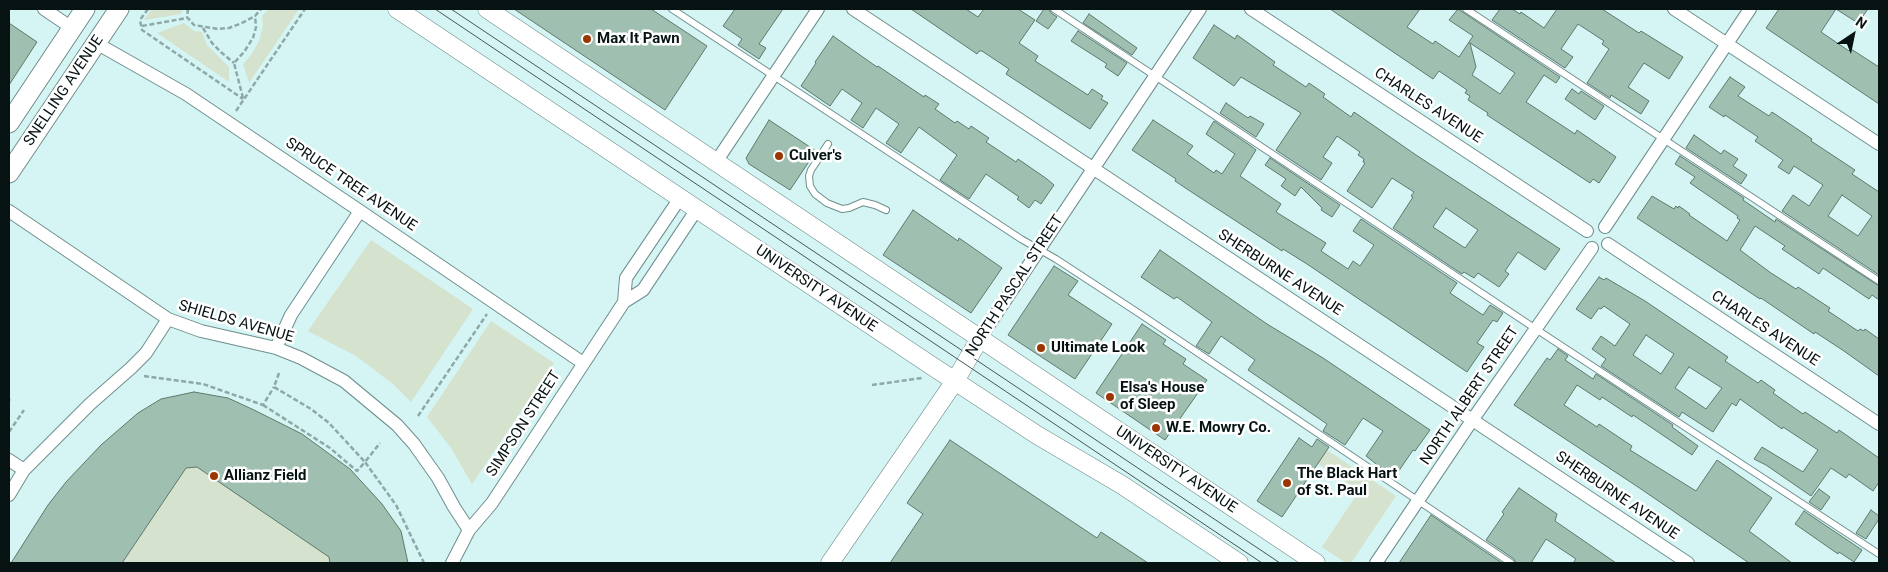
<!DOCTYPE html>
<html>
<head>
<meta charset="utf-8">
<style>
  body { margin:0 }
  #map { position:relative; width:1888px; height:572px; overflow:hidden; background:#d4f5f4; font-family:Roboto,sans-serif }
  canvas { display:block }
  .frame { position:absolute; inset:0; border:10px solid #071313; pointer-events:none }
  .north { position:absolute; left:1828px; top:10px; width:50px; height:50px; -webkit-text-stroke:4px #fff; paint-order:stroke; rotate:34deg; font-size:14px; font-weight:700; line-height:20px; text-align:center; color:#071313 }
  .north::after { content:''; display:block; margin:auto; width:18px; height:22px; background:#071313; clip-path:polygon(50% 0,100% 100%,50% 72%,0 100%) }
</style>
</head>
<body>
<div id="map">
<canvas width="1888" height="572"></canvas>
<div class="frame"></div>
<div class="north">N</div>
</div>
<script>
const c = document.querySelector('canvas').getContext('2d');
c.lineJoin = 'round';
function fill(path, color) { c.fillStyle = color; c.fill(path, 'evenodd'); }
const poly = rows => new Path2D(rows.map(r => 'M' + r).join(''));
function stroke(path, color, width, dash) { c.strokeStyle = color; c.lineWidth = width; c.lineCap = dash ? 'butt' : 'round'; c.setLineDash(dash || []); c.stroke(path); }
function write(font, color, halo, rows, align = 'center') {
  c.font = font + ' Roboto,sans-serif'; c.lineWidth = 5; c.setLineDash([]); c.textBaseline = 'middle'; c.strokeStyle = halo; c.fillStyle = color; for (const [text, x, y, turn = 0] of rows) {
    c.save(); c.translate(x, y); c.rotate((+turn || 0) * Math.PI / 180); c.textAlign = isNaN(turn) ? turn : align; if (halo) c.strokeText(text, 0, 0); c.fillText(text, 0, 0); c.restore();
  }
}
fill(poly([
  [152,9,183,9,181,14,144,20],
  [269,9,299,9,249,83,243,64,251,55,259,41,263,26,262,16],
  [184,23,194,31,202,32,207,45,229,67,229,82,157,33],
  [371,240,473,309,411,402,393,384,356,356,308,331],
  [491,321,554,363,472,484,451,448,427,417],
  [194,392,228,398,254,410,302,434,350,469,382,504,401,531,408,563,11,563,48,505,66,482,101,445,138,413,161,399],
  [1327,450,1396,496,1351,563,1346,563,1322,547,1359,491,1317,463]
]), '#d5e2cd');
const building = poly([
  [514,9,651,9,707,46,665,110,514,9],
  [735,9,783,9,759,44,766,48,759,59,738,45,742,39,723,26,735,9],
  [911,9,966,9,978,17,984,9,1018,9,1035,20,1019,43,1038,56,1035,61,1088,95,1092,89,1103,96,1101,99,1108,103,1090,129,1006,74,1009,69,982,51,979,51,977,54,911,9],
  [1044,9,1049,9,1051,13,1057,17,1048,29,1036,21,1044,9],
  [1330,9,1420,9,1407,27,1433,44,1435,41,1459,57,1473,36,1449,20,1458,9,1560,77,1556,83,1544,75,1526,102,1575,134,1577,130,1616,157,1599,183,1593,179,1590,183,1487,115,1488,113,1468,100,1470,96,1465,93,1467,90,1439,71,1433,79,1330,9],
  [1470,43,1515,73,1500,94,1472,75,1476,67,1470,43],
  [1500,9,1512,9,1520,14,1521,12,1544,28,1557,9,1602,9,1639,33,1641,31,1683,57,1669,79,1644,63,1628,87,1649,101,1641,114,1611,95,1610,98,1587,83,1609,49,1602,44,1604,41,1578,24,1561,49,1573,57,1565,68,1492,20,1500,9],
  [1779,9,1836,9,1821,32,1849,51,1851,49,1879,67,1879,104,1766,28,1779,9],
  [1836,9,1868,9,1858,23,1836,9],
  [1089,14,1137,48,1132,55,1083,23,1089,14],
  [9,23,37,42,9,85,9,23],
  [1214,25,1235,39,1237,35,1275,62,1273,65,1306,87,1309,83,1325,94,1323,97,1351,117,1354,112,1416,155,1560,249,1549,264,1545,270,1518,252,1505,271,1509,274,1499,287,1478,273,1474,278,1464,272,1462,274,1393,228,1413,197,1411,196,1414,192,1392,178,1372,208,1347,191,1365,163,1363,162,1364,159,1358,155,1360,152,1337,136,1323,157,1332,163,1321,180,1276,150,1301,113,1241,77,1234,86,1193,58,1214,25],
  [1446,208,1478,230,1465,248,1433,227,1446,208],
  [1078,31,1127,63,1118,76,1105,67,1107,64,1071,41,1078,31],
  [833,36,877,67,878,66,924,97,925,95,939,104,935,109,955,123,957,121,969,129,971,126,989,138,986,142,1016,162,1018,159,1047,179,1054,185,1041,204,1035,200,1029,208,1017,199,1019,197,986,174,969,199,940,180,957,155,919,127,901,153,886,143,899,124,876,108,863,128,851,120,862,103,842,89,830,106,801,86,816,63,815,62,833,36],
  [1730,77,1745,87,1738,96,1769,116,1772,112,1812,139,1811,141,1855,170,1852,174,1879,192,1879,275,1782,211,1793,195,1809,206,1823,185,1794,166,1789,174,1778,167,1783,160,1755,141,1758,137,1725,115,1724,117,1709,107,1730,77],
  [1842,195,1872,216,1858,236,1828,216,1842,195],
  [1572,89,1579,94,1581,91,1604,106,1595,120,1565,99,1572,89],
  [1226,103,1248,118,1250,116,1264,124,1256,137,1220,113,1226,103],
  [769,120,816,151,790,190,749,164,746,158,769,120],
  [1153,120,1193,146,1187,154,1214,173,1216,170,1222,174,1235,154,1206,134,1214,121,1251,146,1256,150,1240,176,1281,204,1276,212,1326,243,1321,251,1348,269,1353,261,1360,266,1374,245,1353,231,1361,219,1457,283,1450,293,1483,315,1490,305,1503,313,1497,322,1493,320,1477,343,1484,347,1467,372,1307,264,1283,249,1282,251,1193,193,1175,181,1176,179,1132,150,1153,120],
  [1694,135,1721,154,1724,150,1738,159,1733,166,1747,175,1741,184,1686,148,1694,135],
  [1680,156,1744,198,1743,200,1775,222,1776,219,1879,286,1879,300,1872,295,1869,299,1823,268,1819,274,1782,249,1785,246,1755,226,1740,250,1771,273,1796,289,1798,287,1830,308,1828,311,1858,331,1860,329,1864,331,1865,329,1879,339,1879,376,1844,351,1815,332,1814,334,1761,298,1760,299,1637,218,1652,196,1674,209,1676,206,1678,208,1679,206,1690,214,1689,215,1727,241,1740,220,1737,218,1738,216,1690,183,1695,177,1675,164,1680,156],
  [1270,158,1340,205,1332,217,1321,210,1322,208,1301,187,1295,196,1281,186,1286,179,1265,165,1270,158],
  [913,210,958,241,959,238,1002,268,971,313,883,255,913,210],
  [1160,250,1267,324,1323,358,1430,430,1415,451,1413,450,1394,478,1366,456,1383,431,1363,418,1345,445,1323,431,1327,424,1248,370,1255,360,1221,336,1209,354,1196,346,1212,322,1177,297,1174,299,1141,277,1160,250],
  [1054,266,1078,281,1068,295,1112,324,1075,379,1008,335,1054,266],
  [1599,277,1604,280,1606,278,1645,301,1728,357,1725,361,1758,383,1761,380,1775,390,1773,393,1803,414,1805,412,1837,433,1839,430,1879,458,1879,482,1873,491,1849,474,1846,478,1831,468,1811,496,1766,465,1754,459,1762,447,1803,472,1818,450,1783,427,1782,429,1740,399,1736,406,1732,403,1713,432,1682,412,1679,417,1601,366,1606,359,1592,349,1601,336,1615,346,1630,324,1604,306,1601,309,1599,308,1591,319,1576,309,1599,277],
  [1646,335,1674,354,1661,374,1633,355,1646,335],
  [1689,367,1722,388,1706,409,1675,388,1689,367],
  [1142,324,1166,340,1163,344,1186,359,1183,364,1207,380,1165,440,1096,393,1142,324],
  [1558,349,1568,356,1565,360,1593,379,1596,374,1673,425,1672,427,1698,446,1692,455,1633,415,1632,417,1602,397,1600,400,1577,385,1564,405,1597,427,1599,424,1632,446,1630,450,1696,491,1717,460,1772,498,1749,531,1792,563,1749,563,1641,489,1514,405,1547,358,1550,360,1558,349],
  [194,392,228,398,254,410,302,434,350,469,382,504,401,531,408,563,330,563,329,557,197,467,186,468,122,563,11,563,48,505,66,482,101,445,138,413,161,399,194,392],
  [1299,438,1312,447,1317,439,1329,447,1282,517,1257,501,1299,438],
  [950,440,1097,538,1101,532,1148,563,890,563,923,514,907,503,950,440],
  [1519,488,1557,514,1555,521,1616,563,1573,563,1576,559,1546,539,1531,563,1516,563,1514,559,1486,540,1504,514,1502,512,1519,488],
  [1819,489,1830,497,1821,510,1809,502,1819,489],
  [1871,510,1879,516,1879,519,1866,539,1856,533,1871,510],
  [1804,511,1862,550,1854,562,1839,552,1838,554,1795,524,1804,511],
  [1431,515,1502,563,1399,563,1431,515]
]);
fill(building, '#9fc0b0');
stroke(building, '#5f786c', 1);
const lane = poly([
  [672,9,1021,239,1056,259,1140,314,1511,563],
  [1054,9,1551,339,1879,554],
  [1466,9,1879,281],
  [828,144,811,170,809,176,810,186,815,194,827,203,842,209,849,208,863,202,875,205,886,210]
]);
const street = poly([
  [44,9,72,28],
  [853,9,1688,563],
  [1251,9,1587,231],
  [1674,9,1879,144],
  [96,43,186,94,360,211,583,363],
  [716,162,818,9],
  [9,211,168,319,201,331,276,348,301,358,344,381,397,425,414,444,438,478,454,507,469,530],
  [1605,227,1750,9],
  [1608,244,1879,424],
  [624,302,626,278,680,198],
  [980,338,1200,9],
  [276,348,291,315,360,211],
  [9,460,24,470],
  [9,495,24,470,90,404,131,368,146,353,168,319],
  [452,563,469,530,492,503,624,302,643,290,697,209],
  [1376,563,1473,419,1592,248]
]);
const secondary = poly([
  [397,9,932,366,1037,435,1122,485,1239,563],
  [487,9,1316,563],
  [830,563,955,381,980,338]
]);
const primary = poly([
  [9,123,85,9],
  [9,173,119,9]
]);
stroke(lane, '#6f8e8d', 8);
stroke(street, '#6f8e8d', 14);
stroke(secondary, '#6f8e8d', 19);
stroke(primary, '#6f8e8d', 21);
stroke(poly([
  [148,9,140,20,142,30,243,99],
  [188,9,187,17,194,25,218,29,229,28,242,23,255,16,261,9],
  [142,26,187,18],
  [203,28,212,43,222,53,234,63],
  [243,98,234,63,244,52,253,38,256,27,255,16],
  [236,111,305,9],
  [279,373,274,387,311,409,329,423,365,462,380,443],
  [144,376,203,384,263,405,274,387],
  [872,385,922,378],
  [9,400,10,399],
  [263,405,330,448,357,471,365,462,396,505,424,563],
  [418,416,487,314],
  [9,432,24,410]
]), '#8ea8a7', 2.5, [5, 2.5]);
stroke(lane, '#fff', 6);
stroke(street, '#fff', 12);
stroke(secondary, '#fff', 18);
stroke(primary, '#fff', 19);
stroke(poly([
  [435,9,1262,563],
  [451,9,1280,563]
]), '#455757', 1);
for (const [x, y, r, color] of [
  [587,39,5,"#9a3601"],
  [779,156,5,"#9a3601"],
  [1041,348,5,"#9a3601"],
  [1110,397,5,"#9a3601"],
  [1156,428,5,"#9a3601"],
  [214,476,5,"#9a3601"],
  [1287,483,5,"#9a3601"]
]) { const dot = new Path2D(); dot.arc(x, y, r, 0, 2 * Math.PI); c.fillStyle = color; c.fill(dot); stroke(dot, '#fff', 2); }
write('bold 15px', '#071313', '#fff', [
  ["Max It Pawn",597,39],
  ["Culver's",789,156],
  ["Ultimate Look",1051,348],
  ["Elsa's House",1120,388],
  ["of Sleep",1120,405],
  ["W.E. Mowry Co.",1166,428],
  ["The Black Hart",1297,474],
  ["of St. Paul",1297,491],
  ["Allianz Field",224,476]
], 'left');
write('15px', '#071313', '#fff', [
  ["SNELLING AVENUE",64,91,-56],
  ["CHARLES AVENUE",1428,106,33],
  ["SPRUCE TREE AVENUE",351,185,34],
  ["SHERBURNE AVENUE",1280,273,33],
  ["NORTH PASCAL STREET",1015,286,-57],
  ["UNIVERSITY AVENUE",816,289,34],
  ["SHIELDS AVENUE",236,322,16],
  ["CHARLES AVENUE",1765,329,33],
  ["NORTH ALBERT STREET",1470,396,-56],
  ["SIMPSON STREET",524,424,-57],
  ["UNIVERSITY AVENUE",1176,470,34],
  ["SHERBURNE AVENUE",1617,496,34]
]);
</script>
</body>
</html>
